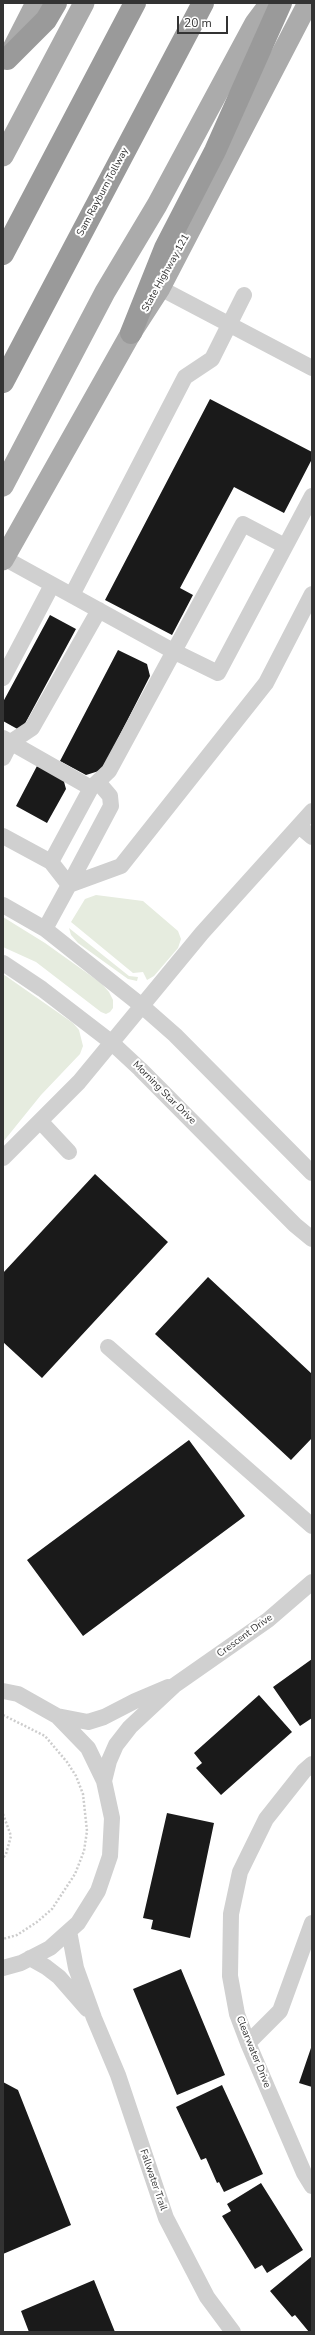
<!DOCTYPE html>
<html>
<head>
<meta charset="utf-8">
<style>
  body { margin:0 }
  #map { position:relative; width:315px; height:2335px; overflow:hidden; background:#fff; font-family:"Nunito Sans",sans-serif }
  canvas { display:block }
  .frame { position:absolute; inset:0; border:4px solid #333; pointer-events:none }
  .scale { position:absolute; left:177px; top:16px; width:51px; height:18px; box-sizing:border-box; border:2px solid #333; border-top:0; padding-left:5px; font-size:12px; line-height:14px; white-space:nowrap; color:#333; -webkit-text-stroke:3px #fff; paint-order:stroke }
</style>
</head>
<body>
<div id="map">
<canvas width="315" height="2335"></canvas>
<div class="frame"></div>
<div class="scale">20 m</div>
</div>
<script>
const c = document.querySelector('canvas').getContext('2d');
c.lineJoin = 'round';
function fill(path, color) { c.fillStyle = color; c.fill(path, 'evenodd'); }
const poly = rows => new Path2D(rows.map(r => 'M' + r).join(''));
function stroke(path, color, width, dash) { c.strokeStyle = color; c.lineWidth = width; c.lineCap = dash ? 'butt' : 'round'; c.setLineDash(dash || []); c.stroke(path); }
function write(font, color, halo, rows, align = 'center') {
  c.font = font + ' "Nunito Sans",sans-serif'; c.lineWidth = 4; c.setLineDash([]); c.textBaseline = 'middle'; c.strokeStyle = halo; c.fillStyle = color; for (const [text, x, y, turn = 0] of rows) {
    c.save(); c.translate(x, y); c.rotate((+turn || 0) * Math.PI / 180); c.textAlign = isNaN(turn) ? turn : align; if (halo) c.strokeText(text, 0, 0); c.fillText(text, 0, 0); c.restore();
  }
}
fill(poly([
  [96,895,143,901,178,931,181,939,178,948,154,976,147,980,143,972,133,973,71,922,85,899],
  [3,917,45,943,101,983,109,992,113,1000,113,1008,110,1012,106,1014,101,1012,36,962,3,947],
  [69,928,129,976,138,977,137,981,128,979,78,943,71,935],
  [3,974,73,1023,79,1030,83,1046,80,1054,41,1095,3,1142]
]), '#e6ecdf');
fill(poly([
  [210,399,312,452,312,459,284,513,234,487,180,588,193,595,172,635,105,600],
  [50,615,76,629,21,731,3,721,3,702],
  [118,650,147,664,150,676,102,770,86,775,60,761],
  [37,766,63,778,66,789,47,823,16,806],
  [95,1174,168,1242,42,1378,3,1342,3,1273],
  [208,1277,312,1374,312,1438,291,1460,155,1334],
  [189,1440,245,1516,83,1636,27,1560],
  [312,1659,312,1718,300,1726,273,1687],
  [259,1695,292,1732,221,1795,196,1768,202,1763,194,1753],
  [167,1813,214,1823,190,1938,151,1929,153,1920,143,1918],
  [181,1969,225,2075,177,2095,133,1989],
  [312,2045,312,2087,299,2083],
  [3,2082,18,2090,71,2225,3,2254],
  [222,2085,263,2174,224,2192,219,2182,217,2183,206,2158,201,2160,176,2107],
  [261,2183,303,2250,267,2273,262,2265,255,2269,222,2216,231,2211,227,2204],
  [311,2257,312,2259,312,2332,309,2332,295,2315,292,2317,270,2291],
  [94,2280,115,2332,29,2332,21,2311]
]), '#1a1a1a');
stroke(poly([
  [3,1715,45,1736,67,1762,76,1776,83,1794,87,1831,84,1851,75,1874,52,1909,37,1922,17,1935,3,1939],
  [3,1814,11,1836,6,1854,3,1858]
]), '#cdcdcd', 2.5, [2, 2]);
stroke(poly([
  [160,288,312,368],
  [4,558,173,651,218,673,312,496],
  [72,595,185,377,212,359,244,295],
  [3,678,52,585],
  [3,738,91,788],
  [3,758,11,742,32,728,99,610],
  [299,826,312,837],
  [3,836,51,862,69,885,45,929],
  [51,862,91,788,109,771,243,524,285,546],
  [69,885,121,866,266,683,312,594],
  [69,885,111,806,110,796,98,782],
  [3,905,45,929,142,1006,175,1035,312,1173],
  [3,963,42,989,111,1042,140,1069,295,1225,312,1239],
  [40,1121,69,1152],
  [3,1158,79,1082,202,933,312,811],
  [108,1347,312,1526],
  [3,1691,18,1694,57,1716,88,1748,104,1781,112,1818,110,1856,98,1891,78,1923,50,1948,21,1963,3,1968],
  [57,1716,88,1722,104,1717,135,1701,168,1687],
  [312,1764,304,1771,266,1819,240,1872,231,1914,230,1976,237,2014,248,2043,304,2173,312,2186],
  [104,1781,109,1761,116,1745,130,1727,175,1685,268,1620,312,1582],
  [69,1931,76,1968,94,2018,118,2075,166,2218,207,2297,233,2332],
  [30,1958,46,1967,59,1977,87,2009],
  [248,2043,280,2011,312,1923]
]), '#d0d0d0', 16);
stroke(poly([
  [11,52,36,3],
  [3,156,84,3],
  [3,486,105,292,157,205,255,23,270,3],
  [3,560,131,333,160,288,308,3]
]), '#ababab', 21);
stroke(poly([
  [7,59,46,20,56,3],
  [3,254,135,3],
  [131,333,165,248,215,151,281,3],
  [3,382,203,3]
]), '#9a9a9a', 22);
write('10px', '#333', '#fff', [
  ["Sam Rayburn Tollway",103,192,-62],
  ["State Highway 121",166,273,-61],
  ["Morning Star Drive",164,1093,45],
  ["Crescent Drive",245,1636,-36],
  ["Clearwater Drive",253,2052,68],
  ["Fallwater Trail",153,2180,71]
]);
</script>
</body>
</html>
